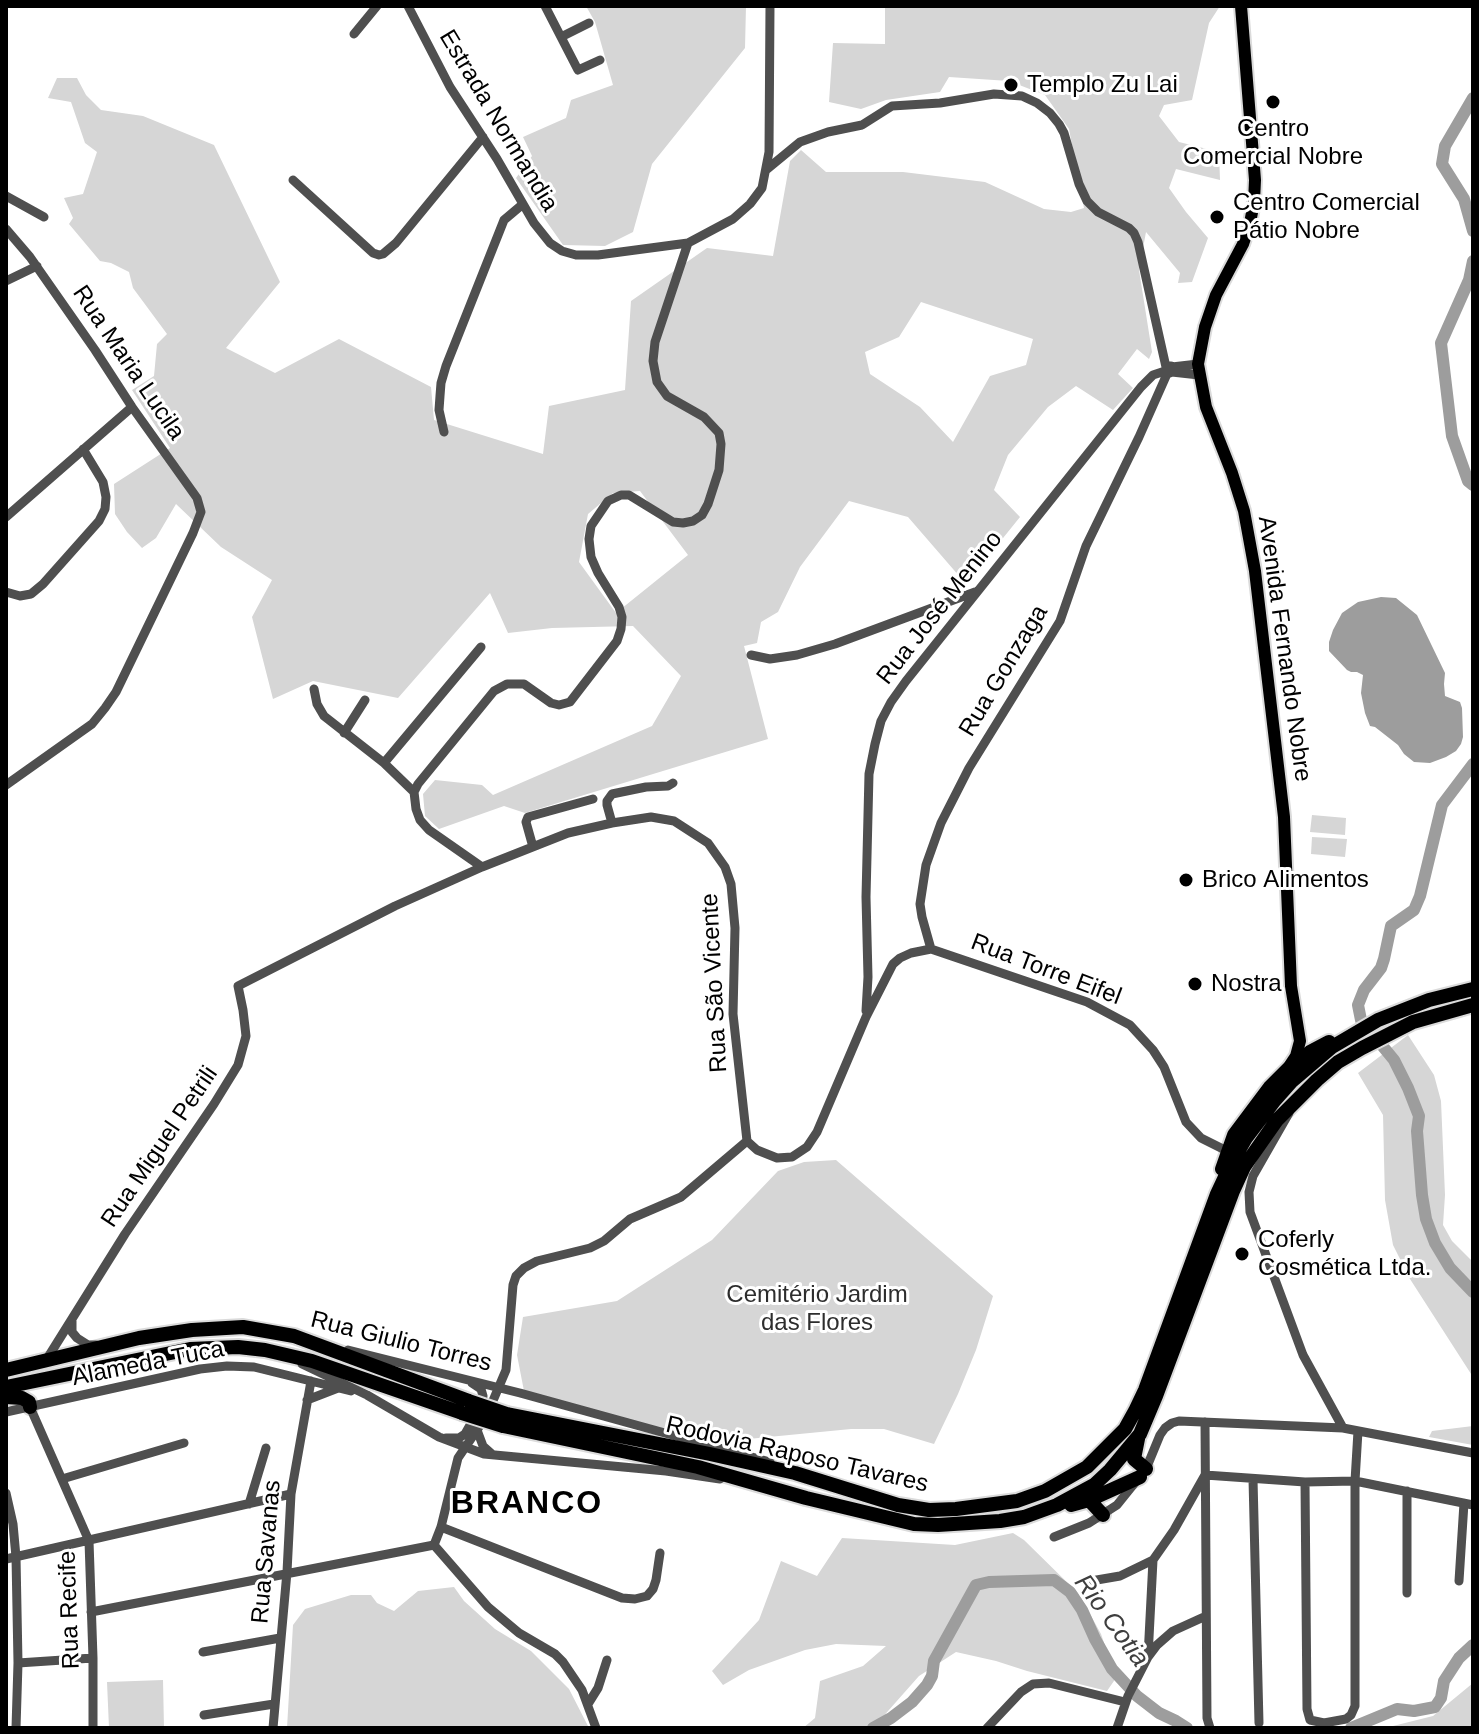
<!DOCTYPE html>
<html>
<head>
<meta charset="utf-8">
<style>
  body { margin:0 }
  #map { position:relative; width:1479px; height:1734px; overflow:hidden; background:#fff; font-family:Arial,sans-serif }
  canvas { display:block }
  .frame { position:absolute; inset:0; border:8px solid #000; pointer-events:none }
</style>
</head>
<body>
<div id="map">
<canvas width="1479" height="1734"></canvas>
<div class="frame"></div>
</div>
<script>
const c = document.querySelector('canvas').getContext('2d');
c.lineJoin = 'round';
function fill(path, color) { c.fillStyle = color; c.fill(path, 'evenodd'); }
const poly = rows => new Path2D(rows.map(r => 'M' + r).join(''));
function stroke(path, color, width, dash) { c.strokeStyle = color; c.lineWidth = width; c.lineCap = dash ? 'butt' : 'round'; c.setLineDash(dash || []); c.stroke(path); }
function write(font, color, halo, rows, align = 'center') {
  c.font = font + ' Arial,sans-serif'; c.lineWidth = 6; c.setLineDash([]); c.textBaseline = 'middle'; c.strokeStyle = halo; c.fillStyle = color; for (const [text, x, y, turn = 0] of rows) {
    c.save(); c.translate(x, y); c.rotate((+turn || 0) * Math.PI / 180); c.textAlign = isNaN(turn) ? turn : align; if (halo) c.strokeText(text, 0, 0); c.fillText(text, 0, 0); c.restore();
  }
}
fill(poly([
  [586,6,746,6,745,48,652,164,633,232,605,246,563,245,516,178,532,156,523,137,566,118,571,100,613,85,595,22],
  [885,6,1220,6,1209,23,1192,100,1164,105,1159,116,1179,142,1219,152,1220,180,1176,169,1169,188,1186,212,1208,238,1192,282,1178,283,1180,273,1146,232,1139,270,1152,352,1149,359,1137,349,1118,374,1133,388,1113,410,1076,386,1048,407,1008,455,994,490,1020,517,966,584,908,517,849,501,800,567,778,612,761,622,757,643,744,646,768,739,525,813,504,806,439,829,425,816,423,794,435,780,482,785,493,795,652,726,681,676,633,626,552,628,508,633,490,593,398,698,313,681,273,699,252,617,272,580,221,547,176,504,156,538,142,548,127,532,115,514,114,484,170,448,132,390,154,376,157,344,167,334,133,288,129,272,111,263,100,261,69,224,73,218,64,198,83,194,97,152,85,143,71,102,48,98,57,78,77,78,86,95,101,110,143,116,214,145,280,282,226,348,275,373,339,339,431,387,434,420,543,454,549,406,625,390,631,301,707,248,773,256,790,161,801,150,826,172,903,172,985,182,1044,209,1071,212,1084,208,1069,129,1045,95,1009,81,949,77,940,92,886,100,861,109,829,102,833,43,885,44],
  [921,302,1033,339,1026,365,990,376,953,442,920,407,870,374,865,352,899,337],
  [640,491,688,555,616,613,579,562,588,514,613,493],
  [1312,815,1346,818,1345,835,1310,832],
  [1312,837,1347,839,1345,857,1311,854],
  [1408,1035,1434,1075,1441,1101,1445,1195,1443,1225,1452,1241,1473,1262,1473,1377,1410,1279,1393,1245,1385,1200,1383,1115,1358,1073],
  [836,1160,993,1296,976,1350,958,1394,934,1444,884,1429,851,1429,748,1439,677,1434,524,1391,517,1355,523,1317,617,1301,712,1240,778,1171,804,1162],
  [1473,1426,1473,1445,1429,1437,1432,1431],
  [1013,1533,1024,1540,1079,1594,1101,1634,1116,1678,1107,1691,1027,1671,996,1661,956,1652,919,1676,873,1728,803,1728,815,1718,820,1681,863,1666,886,1646,836,1644,805,1650,749,1670,723,1685,712,1671,759,1620,781,1561,817,1576,842,1538,955,1545],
  [454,1587,464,1601,495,1629,531,1651,569,1689,589,1728,287,1728,293,1625,305,1609,351,1595,371,1595,377,1603,394,1611,418,1591],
  [163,1680,164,1728,109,1728,107,1682],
  [1473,1683,1473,1728,1385,1728,1433,1716]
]), '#d6d6d6');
fill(poly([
  [1381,597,1396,598,1417,615,1445,673,1444,684,1445,696,1460,702,1462,708,1463,737,1461,744,1456,751,1446,757,1430,763,1414,762,1404,754,1398,745,1375,727,1370,726,1365,713,1361,693,1363,675,1357,672,1351,672,1347,670,1329,651,1329,642,1333,630,1342,613,1358,602]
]), '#9d9d9d');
stroke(poly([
  [1473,98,1445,146,1442,164,1464,199,1473,231],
  [1473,261,1469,280,1441,343,1452,436,1468,481,1473,485],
  [1473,764,1442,805,1420,896,1414,910,1391,926,1384,959,1381,968,1364,990,1358,1005,1361,1020,1394,1060,1408,1088,1419,1116,1417,1131,1422,1195,1426,1219,1435,1243,1450,1268,1473,1292],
  [873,1728,891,1718,912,1702,927,1685,932,1676,934,1661,976,1585,989,1582,1054,1580,1070,1592,1082,1610,1095,1639,1112,1669,1137,1696,1159,1713,1176,1721,1187,1728],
  [1351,1728,1397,1709,1414,1711,1435,1707,1441,1698,1444,1681,1459,1658,1473,1645]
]), '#9d9d9d', 12);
const major = poly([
  [1241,6,1255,180,1254,202,1250,223,1243,244,1216,295,1205,327,1198,364,1206,407,1232,473,1244,511,1255,571,1284,817,1291,986,1300,1041,1296,1056,1290,1065]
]);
const highway = poly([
  [1222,1169,1234,1135,1270,1087,1289,1068,1310,1052,1329,1042],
  [6,1370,139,1338,192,1330,243,1327,294,1336,469,1401],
  [6,1387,190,1349,238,1347,265,1350,312,1361,462,1413],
  [6,1397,22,1398,29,1402,30,1407],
  [507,1414,710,1454,795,1473,898,1505,929,1510,956,1509,1017,1501,1045,1491,1087,1467,1125,1429,1135,1411,1145,1390,1217,1194,1232,1162,1246,1138,1275,1100,1291,1082,1332,1047,1378,1020,1429,1000,1473,989],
  [503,1426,698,1467,806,1498,914,1524,938,1525,1000,1521,1024,1517,1057,1505,1094,1485,1110,1470,1140,1434,1156,1396,1233,1191,1244,1167,1277,1120,1317,1080,1338,1062,1362,1048,1413,1022,1473,1005],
  [1138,1439,1134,1459,1146,1469],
  [1089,1500,1103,1515],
  [1071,1505,1089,1500,1140,1477]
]);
stroke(major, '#dbdbdb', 16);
stroke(highway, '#dbdbdb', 18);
stroke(poly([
  [408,6,450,87,497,159,534,223,550,243,562,251,576,255,598,255,688,243,733,219,750,204,762,188,769,152,770,6],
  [545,6,578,70,600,60],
  [354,34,377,6],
  [561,37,589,23],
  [766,170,800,142,828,132,862,125,892,106,940,103,994,94,1022,96,1037,103,1050,113,1059,124,1064,133,1079,184,1087,201,1098,212,1129,228,1134,233,1138,242,1166,367],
  [293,180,373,253,379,255,383,254,396,243,483,137],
  [6,196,44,217],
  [6,229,30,257,95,350,132,407,197,498,201,512,193,533,116,692,105,708,92,724,6,785],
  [6,281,37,266],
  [1172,367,1198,364],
  [1172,372,1199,375],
  [444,432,439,410,440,396,441,383,446,366,504,220,523,204],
  [6,517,132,407],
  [6,592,20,596,31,594,43,584,99,521,105,509,106,497,103,482,83,449],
  [751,655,770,659,797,655,835,644,975,592],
  [314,689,317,704,324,716,384,763,414,792],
  [344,733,365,700],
  [384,763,481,647],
  [612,823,607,805,607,801,612,794,646,787,668,786,673,783],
  [533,847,526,822,528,817,593,799],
  [482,867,429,830,420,820,416,809,414,792,418,784,494,691,507,684,524,684,551,703,559,705,570,702,617,641,621,629,622,617,619,607,598,573,591,557,589,539,591,526,608,501,621,495,629,495,673,522,683,523,693,521,702,515,708,504,719,470,721,444,719,433,704,417,667,396,657,382,653,361,655,342,688,243],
  [866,1011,868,977,866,897,869,774,875,744,881,721,891,702,906,681,1141,387,1153,375,1165,371,1167,366,1171,366,1172,372,1167,374,1139,437,1086,546,1060,621,969,768,941,823,926,865,920,904,922,917,931,949],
  [1289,1113,1253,1176,1249,1192,1250,1212,1303,1355,1343,1428],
  [72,1321,72,1332,77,1338,88,1345,96,1345],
  [348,1350,520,1393,770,1462],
  [45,1362,125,1234,214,1104,238,1065,246,1036,243,1010,238,986,395,906,482,867,568,833,612,823,651,817,674,821,708,843,725,867,731,884,735,928,733,1014,747,1141,757,1150,777,1158,792,1157,807,1147,817,1132,866,1017,893,964,900,958,911,953,931,949,1087,1002,1130,1025,1153,1050,1164,1067,1186,1122,1201,1138,1227,1151],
  [302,1364,367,1395,439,1437,484,1454,666,1471,720,1479],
  [307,1400,338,1388],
  [492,1403,506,1370,513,1285,516,1276,524,1268,537,1261,590,1248,604,1241,630,1219,681,1197,747,1141],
  [30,1407,89,1541,93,1658,93,1728],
  [6,1412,200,1369,227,1366,254,1367,351,1391],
  [1205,1422,1207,1718,1210,1728],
  [479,1427,477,1430,483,1446,492,1454],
  [446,1438,459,1438,465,1434,482,1404,483,1396,481,1389,472,1383],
  [1205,1475,1305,1482,1355,1481,1473,1505],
  [62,1479,184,1443],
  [1253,1479,1259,1723],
  [1305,1482,1307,1709,1310,1720,1324,1723,1346,1719,1351,1715,1355,1706,1355,1481,1358,1431],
  [1407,1491,1407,1593],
  [6,1493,13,1524,16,1557,18,1663,16,1728],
  [249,1504,266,1448],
  [441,1527,622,1598,635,1599,647,1596,653,1589,656,1580,660,1553],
  [1054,1537,1089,1523,1117,1505,1146,1469,1160,1435,1165,1428,1172,1423,1179,1421,1343,1428,1473,1453],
  [434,1545,488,1607,519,1633,555,1654,563,1662,582,1690,596,1728],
  [434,1545,441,1527,458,1458,477,1430],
  [6,1559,291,1494],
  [1459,1581,1464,1503],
  [1085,1582,1120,1576,1153,1560],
  [91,1612,434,1545],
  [203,1652,280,1638],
  [1148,1657,1153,1560,1174,1530,1205,1475],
  [18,1663,93,1658],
  [588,1704,598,1688,607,1660],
  [204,1715,274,1704],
  [273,1728,287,1572,291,1494,311,1381],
  [987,1728,1021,1692,1033,1684,1049,1683,1125,1702],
  [1117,1728,1128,1696,1148,1657,1157,1645,1173,1631,1206,1616]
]), '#4f4f4f', 9);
stroke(major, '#000', 12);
stroke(highway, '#000', 14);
const highwayBridge = poly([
  [469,1401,507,1414],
  [462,1413,503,1426]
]);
stroke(highwayBridge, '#dbdbdb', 18, []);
stroke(highwayBridge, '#000', 14);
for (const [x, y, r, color] of [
  [1011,85,8,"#000"],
  [1273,102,8,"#000"],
  [1217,217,8,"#000"],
  [1186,880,8,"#000"],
  [1195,984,8,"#000"],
  [1242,1254,8,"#000"]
]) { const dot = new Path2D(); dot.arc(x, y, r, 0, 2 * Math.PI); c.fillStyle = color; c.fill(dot); stroke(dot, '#fff', 3); }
write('24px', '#000', '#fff', [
  ["Templo Zu Lai",1027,85],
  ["Centro",1273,129,"center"],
  ["Comercial Nobre",1273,157,"center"],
  ["Centro Comercial",1233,203],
  ["Pátio Nobre",1233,231],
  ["Brico Alimentos",1202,880],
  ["Nostra",1211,984],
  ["Coferly",1258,1240],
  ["Cosmética Ltda.",1258,1268]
], 'left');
write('24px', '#000', '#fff', [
  ["Estrada Normandia",498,121,59],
  ["Rua Maria Lucila",128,363,56],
  ["Rua José Menino",940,608,-52],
  ["Avenida Fernando Nobre",1284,649,82],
  ["Rua Gonzaga",1004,671,-59],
  ["Rua Torre Eifel",1046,970,21],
  ["Rua São Vicente",715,983,-93],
  ["Rua Miguel Petrili",160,1147,-56],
  ["Rua Giulio Torres",401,1342,14],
  ["Alameda Tuca",148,1364,-11],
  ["Rodovia Raposo Tavares",797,1455,13],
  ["Rua Savanas",267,1552,-85],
  ["Rua Recife",70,1610,-92]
]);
write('24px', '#2d2d2d', '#fff', [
  ["Cemitério Jardim",817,1295],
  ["das Flores",817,1323]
]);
write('italic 26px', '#3e3e3e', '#fff', [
  ["Rio Cotia",1111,1621,54]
]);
c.letterSpacing = '2px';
write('bold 32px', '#000', '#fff', [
  ["BRANCO",527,1504]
]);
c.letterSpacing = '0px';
</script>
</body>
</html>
